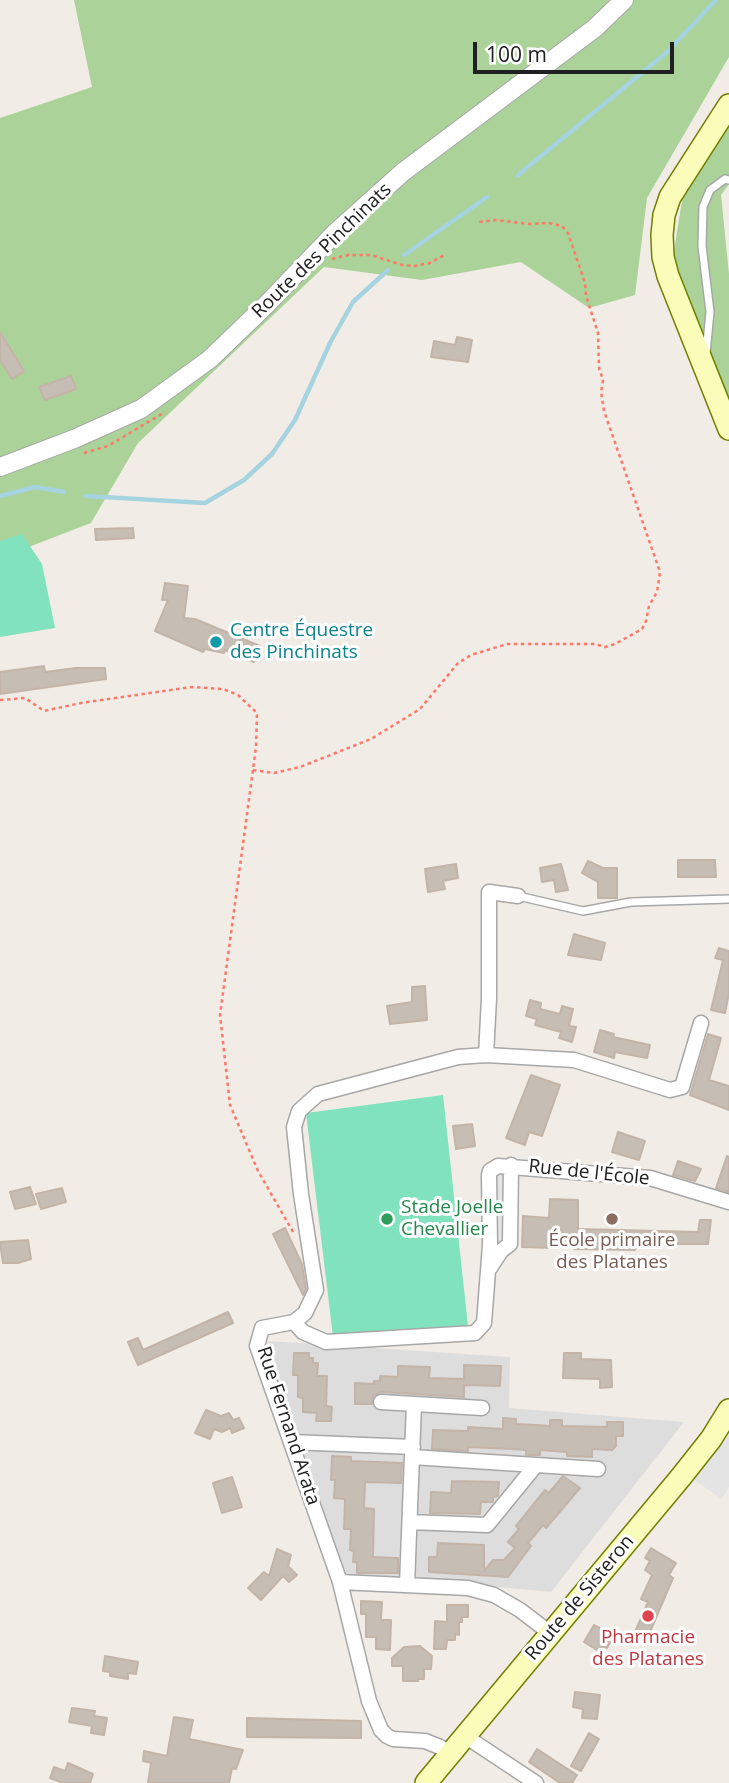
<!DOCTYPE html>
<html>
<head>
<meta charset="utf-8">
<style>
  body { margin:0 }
  #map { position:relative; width:729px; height:1783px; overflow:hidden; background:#f1ede6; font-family:"Open Sans",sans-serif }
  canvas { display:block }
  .scale { position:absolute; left:473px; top:42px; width:201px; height:32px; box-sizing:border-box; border:4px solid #202020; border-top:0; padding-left:9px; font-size:21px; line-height:24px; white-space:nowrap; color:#202020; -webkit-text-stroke:5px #fff; paint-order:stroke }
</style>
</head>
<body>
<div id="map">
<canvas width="729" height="1783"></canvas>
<div class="scale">100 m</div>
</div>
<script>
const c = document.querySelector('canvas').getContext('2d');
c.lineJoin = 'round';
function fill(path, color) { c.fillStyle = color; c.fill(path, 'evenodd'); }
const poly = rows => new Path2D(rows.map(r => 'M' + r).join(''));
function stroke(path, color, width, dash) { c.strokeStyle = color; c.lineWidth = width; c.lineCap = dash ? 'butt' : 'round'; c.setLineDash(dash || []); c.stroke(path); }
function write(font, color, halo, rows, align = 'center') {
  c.font = font + ' "Open Sans",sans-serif'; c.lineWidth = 6; c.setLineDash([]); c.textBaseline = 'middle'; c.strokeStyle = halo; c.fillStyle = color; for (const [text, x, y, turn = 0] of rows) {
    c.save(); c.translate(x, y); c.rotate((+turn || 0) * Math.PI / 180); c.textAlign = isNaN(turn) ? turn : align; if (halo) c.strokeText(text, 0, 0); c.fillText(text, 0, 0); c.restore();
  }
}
fill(poly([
  [268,1341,510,1357,509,1408,684,1422,551,1592,414,1579,344,1577]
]), '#dedddd');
fill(poly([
  [74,0,729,0,729,57,647,198,635,295,589,308,521,262,422,280,324,267,138,443,91,523,0,558,0,118,92,87],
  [729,123,729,184,721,195,729,274,729,402,673,257,685,182]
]), '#aad299');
fill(poly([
  [22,534,42,564,55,628,0,637,0,541],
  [443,1095,468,1326,333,1337,306,1113]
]), '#81e3bd');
fill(poly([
  [507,1170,507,1239,502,1246,490,1245,490,1171],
  [729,1435,729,1487,722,1499,694,1480]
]), '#e4e4e4');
stroke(poly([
  [518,175,666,53,716,0],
  [404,255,487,197],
  [0,496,35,487,64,492],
  [86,496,205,503,244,480,272,454,295,420,330,343,353,302,388,270]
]), '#a5d3e0', 4.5);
const building = poly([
  [0,332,24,371,12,379,0,360,0,332],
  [457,337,472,340,468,362,431,357,434,341,455,345,457,337],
  [71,376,76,389,45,400,39,387,71,376],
  [133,528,134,538,96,540,95,529,133,528],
  [165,583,188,586,184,618,195,619,260,646,254,662,225,650,224,653,205,649,203,652,155,631,168,600,162,600,165,583],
  [44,666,45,672,76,668,105,668,106,679,0,694,0,672,44,666],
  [678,860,715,860,716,877,678,877,678,860],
  [588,861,603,868,617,868,617,898,598,898,598,882,582,873,588,861],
  [456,864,458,878,443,881,445,889,428,892,425,869,456,864],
  [561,864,568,890,556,892,554,880,542,882,540,868,561,864],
  [574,934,605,943,601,960,568,955,574,934],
  [719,948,729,951,729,993,725,1013,711,1010,723,960,715,958,719,948],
  [425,986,427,1020,390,1024,387,1006,412,1002,412,987,425,986],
  [530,1000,541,1003,540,1009,560,1014,562,1006,573,1009,569,1026,576,1027,572,1042,559,1038,561,1032,535,1025,537,1019,526,1016,530,1000],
  [600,1030,614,1034,613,1037,650,1045,647,1058,615,1052,614,1058,594,1052,600,1030],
  [708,1034,721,1038,709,1080,729,1086,729,1110,690,1095,708,1034],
  [531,1075,560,1085,542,1136,529,1132,525,1145,506,1138,531,1075],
  [472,1124,475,1146,456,1149,453,1126,472,1124],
  [618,1132,645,1141,639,1160,612,1152,618,1132],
  [727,1156,729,1157,729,1192,716,1188,727,1156],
  [678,1161,701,1169,695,1181,673,1175,678,1161],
  [30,1187,36,1204,15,1209,10,1192,30,1187],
  [62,1188,66,1202,41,1209,36,1194,62,1188],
  [550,1199,578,1200,578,1229,698,1232,700,1220,711,1220,708,1244,675,1244,674,1248,641,1235,635,1250,574,1249,574,1242,553,1241,553,1248,522,1247,523,1216,549,1218,550,1199],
  [285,1228,302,1264,306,1289,303,1295,273,1234,285,1228],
  [28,1240,31,1259,18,1263,3,1263,0,1242,28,1240],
  [228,1312,233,1323,138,1365,128,1342,138,1338,143,1350,228,1312],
  [294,1353,309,1353,309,1358,313,1358,313,1363,318,1363,317,1376,327,1376,326,1406,332,1407,331,1421,316,1421,317,1413,303,1412,303,1398,298,1397,298,1375,293,1375,294,1353],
  [564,1353,581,1353,581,1359,611,1360,612,1387,600,1388,600,1379,563,1378,564,1353],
  [464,1365,501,1366,500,1386,464,1385,464,1397,381,1392,373,1396,372,1404,355,1404,355,1383,374,1384,374,1381,380,1381,380,1376,398,1377,398,1366,430,1367,429,1378,464,1379,464,1365],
  [206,1410,221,1416,229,1413,233,1420,239,1418,244,1428,232,1433,230,1428,222,1432,214,1429,210,1439,195,1433,206,1410],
  [503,1418,516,1419,516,1424,537,1425,550,1426,550,1420,562,1420,562,1426,607,1427,607,1422,623,1422,623,1436,616,1436,616,1446,612,1450,592,1449,592,1457,567,1456,567,1452,540,1450,540,1455,526,1455,526,1450,511,1449,468,1447,468,1451,432,1449,433,1430,468,1431,468,1427,503,1429,503,1418],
  [332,1456,351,1457,351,1461,402,1463,401,1483,365,1482,364,1508,374,1509,373,1557,398,1558,398,1573,357,1573,357,1562,353,1562,354,1551,350,1550,351,1529,344,1529,345,1499,334,1498,335,1480,331,1480,332,1456],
  [563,1476,580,1488,546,1528,543,1525,528,1543,531,1546,508,1577,429,1572,429,1557,437,1557,438,1543,484,1545,484,1571,493,1560,504,1560,515,1548,508,1542,519,1529,516,1526,545,1490,549,1493,563,1476],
  [232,1477,242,1507,222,1513,213,1483,232,1477],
  [452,1481,499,1482,498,1496,493,1497,493,1502,481,1502,480,1514,430,1513,431,1492,451,1493,452,1481],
  [651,1548,676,1563,669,1575,673,1578,647,1639,635,1632,648,1602,641,1599,652,1575,645,1570,650,1561,645,1558,651,1548],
  [277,1549,291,1555,288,1566,297,1575,289,1582,283,1576,261,1600,248,1588,264,1572,269,1576,277,1549],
  [361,1601,382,1602,381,1620,391,1620,390,1650,376,1649,376,1637,366,1637,366,1614,361,1614,361,1601],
  [447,1605,468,1605,468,1617,462,1617,462,1622,459,1622,459,1635,455,1634,455,1640,447,1640,446,1649,434,1649,435,1621,447,1622,447,1605],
  [594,1625,614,1636,607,1648,603,1646,600,1652,584,1642,594,1625],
  [420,1646,432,1656,431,1669,424,1669,424,1679,418,1679,418,1681,403,1681,403,1666,392,1666,392,1658,404,1647,420,1646],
  [105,1656,138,1662,136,1674,128,1673,128,1679,110,1676,110,1672,103,1671,105,1656],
  [575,1692,600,1695,597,1719,582,1718,583,1709,573,1707,575,1692],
  [72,1708,95,1711,94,1716,107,1718,104,1735,91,1733,92,1726,69,1722,72,1708],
  [174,1717,193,1720,189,1739,243,1750,236,1769,232,1768,229,1783,148,1783,151,1763,143,1761,144,1751,167,1756,174,1717],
  [247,1718,361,1721,361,1738,247,1737,247,1718],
  [589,1733,599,1739,581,1771,571,1766,589,1733],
  [537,1749,577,1775,572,1783,560,1783,529,1762,537,1749],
  [68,1763,93,1774,90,1783,63,1783,50,1778,54,1767,65,1771,68,1763]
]);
fill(building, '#c6bdb5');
stroke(building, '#c4b4a8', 2);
const service = poly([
  [706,353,710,312,702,246,703,207,710,190,725,179,729,180],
  [518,896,583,911,631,902,729,899]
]);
const minor = poly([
  [486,1055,574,1060,670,1090,682,1087,701,1023],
  [490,1268,501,1251,510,1244,511,1165],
  [294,1322,305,1313,316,1290,301,1194,294,1127,299,1111,318,1094,458,1057,486,1055,489,998,489,892,518,896],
  [381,1402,482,1408],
  [291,1442,413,1447],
  [412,1457,598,1469],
  [410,1522,487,1525,536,1465],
  [340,1582,369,1701,381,1730,387,1736,393,1739,425,1741,440,1747,450,1754],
  [407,1585,414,1404],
  [550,1633,520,1610,494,1595,468,1588,340,1582,257,1346,262,1328,294,1322,303,1332,326,1342,475,1333,484,1323,490,1245,489,1175,490,1171,498,1166,650,1178,729,1202],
  [465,1736,536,1783]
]);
const tertiary = poly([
  [0,467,74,439,141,409,210,359,267,304,335,233,403,172,595,28,624,0]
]);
const secondary = poly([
  [729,105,670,197,664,215,662,235,663,257,668,276,729,429],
  [426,1783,681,1477,711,1439,729,1410]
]);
stroke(service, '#a7a7a7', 10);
stroke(minor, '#a7a7a7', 17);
stroke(tertiary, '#a7a7a7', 20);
stroke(secondary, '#717e00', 24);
stroke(poly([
  [332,259,348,255,371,255,402,265,414,266,430,263,446,254],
  [84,453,108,446,165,412],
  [0,700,25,698,44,711,81,703,191,687,223,689,238,695,257,713,256,747,220,1015,230,1105,258,1171,293,1232],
  [253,770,274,773,300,767,371,739,420,709,458,663,471,655,507,644,595,644,605,647,615,644,642,629,646,621,649,606,657,592,660,572,604,411,601,392,603,380,599,368,598,333,586,296,585,283,568,233,562,226,549,223,530,224,495,220,479,222]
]), '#ff7869', 2.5, [3.5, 3.5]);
stroke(service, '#fff', 7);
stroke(minor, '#fff', 14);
stroke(tertiary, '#fff', 18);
stroke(secondary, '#f9fdb9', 21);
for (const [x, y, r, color] of [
  [216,642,7,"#0f9aa8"],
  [387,1219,7,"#2e9e5b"],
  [612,1219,7,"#8d6e63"],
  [648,1616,7,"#e0444e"]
]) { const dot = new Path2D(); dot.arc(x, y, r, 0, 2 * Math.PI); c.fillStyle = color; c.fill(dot); stroke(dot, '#fff', 2.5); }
write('19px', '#202020', '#fff', [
  ["Route des Pinchinats",322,251,-44],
  ["Rue de l'École",589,1173,6],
  ["Rue Fernand Arata",288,1426,72],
  ["Route de Sisteron",580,1598,-50]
]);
write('19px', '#0d838f', '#fff', [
  ["Centre Équestre",230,631],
  ["des Pinchinats",230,653]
], 'left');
write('19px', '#27864d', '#fff', [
  ["Stade Joelle",401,1208],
  ["Chevallier",401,1230]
], 'left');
write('19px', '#785e54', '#fff', [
  ["École primaire",612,1241],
  ["des Platanes",612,1263]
]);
write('19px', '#be3a42', '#fff', [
  ["Pharmacie",648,1638],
  ["des Platanes",648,1660]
]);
</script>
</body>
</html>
